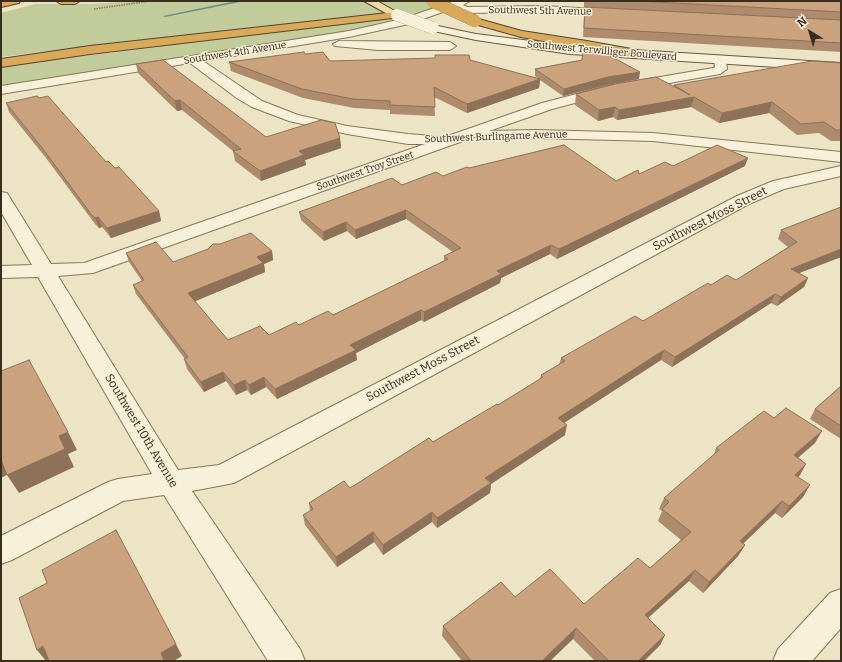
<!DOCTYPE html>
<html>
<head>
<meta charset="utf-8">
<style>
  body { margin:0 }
  #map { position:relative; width:842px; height:662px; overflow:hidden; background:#ede4c6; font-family:Bitter,serif }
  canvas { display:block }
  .frame { position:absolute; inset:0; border:2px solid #392d1f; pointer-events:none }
  .north { position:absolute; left:790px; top:12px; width:40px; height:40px; -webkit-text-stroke:3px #f5edd5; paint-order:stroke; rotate:322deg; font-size:11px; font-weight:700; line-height:16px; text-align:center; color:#392d1f }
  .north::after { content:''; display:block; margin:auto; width:14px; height:18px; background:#392d1f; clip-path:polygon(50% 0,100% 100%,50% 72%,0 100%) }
</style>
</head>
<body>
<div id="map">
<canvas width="842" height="662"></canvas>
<div class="frame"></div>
<div class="north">N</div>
</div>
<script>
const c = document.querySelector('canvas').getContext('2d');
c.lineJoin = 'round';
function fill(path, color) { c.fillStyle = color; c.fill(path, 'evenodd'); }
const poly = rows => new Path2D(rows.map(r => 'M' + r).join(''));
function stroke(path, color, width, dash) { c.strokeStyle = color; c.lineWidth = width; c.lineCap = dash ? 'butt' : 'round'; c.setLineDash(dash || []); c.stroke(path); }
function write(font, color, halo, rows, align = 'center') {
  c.font = font + ' Bitter,serif'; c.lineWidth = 3; c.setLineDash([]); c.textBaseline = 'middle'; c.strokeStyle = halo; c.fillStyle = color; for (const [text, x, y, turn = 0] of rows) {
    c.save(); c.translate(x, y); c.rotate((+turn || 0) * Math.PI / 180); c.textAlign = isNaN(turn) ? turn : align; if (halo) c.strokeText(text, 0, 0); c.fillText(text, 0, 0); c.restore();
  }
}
fill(poly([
  [132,1,456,1,421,13,350,31,1,87,1,66,159,47,156,38,1,57,1,13,35,4,92,4]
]), '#c2cb9a');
fill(poly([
  [236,1,245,1,165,17,163,16,236,1]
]), '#6e8f89');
const minor = poly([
  [455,1,470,1,463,5,467,7,544,6,614,10,619,13,614,16,544,12,465,13,454,8,409,24,349,37,203,61,262,101,298,115,347,126,408,134,445,137,542,103,607,86,713,68,715,67,714,60,720,56,726,60,727,69,720,74,613,93,552,109,489,131,535,130,653,133,841,152,841,162,653,141,535,138,484,140,479,139,477,136,93,273,58,276,178,470,219,465,737,196,773,181,841,166,841,176,784,189,749,204,234,483,192,491,300,649,305,661,268,661,164,495,123,501,12,560,1,564,1,536,108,482,118,479,152,474,38,277,1,278,1,266,32,265,1,212,1,192,7,193,51,264,84,263,425,144,408,144,347,134,289,121,252,107,238,99,190,63,1,94,1,86,349,31,402,19,455,1],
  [339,41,450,42,456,46,450,50,378,50,335,46,333,44,339,41],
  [841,589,841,628,812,661,773,661,778,649,830,593,841,589]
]);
const secondary = poly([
  [433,25,476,34,570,46,841,63,841,71,570,54,476,40,429,30,427,28,433,25]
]);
const primary = poly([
  [364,1,377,1,402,15,397,18,393,17,364,1]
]);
const motorway = poly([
  [1,1,20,1,19,3,1,7,1,1],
  [56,1,80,1,75,4,61,4,56,1],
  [397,12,401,13,402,15,401,17,90,54,1,67,1,59,90,46,397,12],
  [475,18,522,31,587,41,637,50,643,54,637,58,521,37,471,23,470,21,471,19,475,18]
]);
stroke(minor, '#88765c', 2);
stroke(secondary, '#6a573f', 2);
stroke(primary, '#564430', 2);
stroke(motorway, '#564430', 2);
stroke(poly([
  [94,9,150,1]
]), '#88765c', 1.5, [1.5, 1]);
fill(minor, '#f8f1d9');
fill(secondary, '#f8f1d9');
fill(primary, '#efdb9f');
fill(motorway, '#d9a95a');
const secondaryBridge = poly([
  [397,15,433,28]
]);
const motorwayBridge = poly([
  [432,1,475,21]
]);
stroke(secondaryBridge, '#6a573f', 12, []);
stroke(motorwayBridge, '#564430', 12, []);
stroke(secondaryBridge, '#f8f1d9', 12);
stroke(motorwayBridge, '#d9a95a', 12);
fill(poly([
  [584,1,841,1,841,52,583,37,584,16,585,7,814,19,584,7],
  [583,49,639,79,607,85,563,96,540,80,539,88,467,113,434,97,435,116,390,114,390,110,354,108,303,98,231,71,229,62,305,54,330,61,539,79,535,76,535,69,582,60],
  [841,63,841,141,831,141,819,133,797,135,769,113,719,123,691,107,617,120,613,117,598,121,575,105,576,94,673,86,674,85],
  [136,64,266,137,340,138,341,148,305,160,306,165,261,181,235,161,233,151,182,110,177,111,138,73],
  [39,98,159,211,161,221,111,238,102,227,99,228,95,224,46,158,9,112,6,103],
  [673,166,745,166,557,259,550,254,501,278,500,283,424,322,421,320,356,353,357,360,277,399,266,387,251,395,247,390,236,395,226,381,204,392,187,369,184,359,185,359,136,294,133,285,142,281,129,262,126,253,173,262,272,251,273,260,264,264,265,272,195,301,228,340,269,335,299,325,333,315,444,261,444,256,453,252,406,219,356,239,347,231,324,241,301,220,299,212,402,185,443,176,469,168,616,181],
  [841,207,841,257,799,273,808,278,804,287,777,306,771,303,672,367,661,360,564,423,565,435,491,484,490,493,437,528,432,522,383,555,374,542,337,567,305,525,303,515,310,511,309,503,350,488,498,405,540,379,541,375,559,365,561,358,643,321,711,285,736,280,788,247,778,239,781,230],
  [841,386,841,439,810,419,815,409],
  [774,418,815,443,798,458,800,475,798,477,803,497,782,518,775,513,743,544,745,545,738,556,703,593,689,581,648,618,665,635,660,645,644,661,595,661,573,639,550,661,462,661,442,636,443,626,515,597,584,604,650,568,681,540,658,521,662,511,659,509,664,498,714,455,716,448]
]), '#ae8b6c');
fill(poly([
  [640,72,639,79,607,85,563,96,564,89,608,77],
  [540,79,539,88,467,113,467,104],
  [694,97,691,107,617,120,619,110],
  [180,100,182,110,177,111,175,101],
  [772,102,769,113,719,123,722,113],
  [615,107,613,117,598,121,599,110],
  [340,138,341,148,305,160,306,165,261,181,260,171,299,151],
  [748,158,745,166,557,259,559,249],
  [406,210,406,219,356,239,355,230],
  [159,211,161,221,111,238,107,228],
  [98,217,102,227,99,228,95,218],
  [346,222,347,231,324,241,323,232],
  [551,245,550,254,501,278,500,283,424,322,424,312,497,271],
  [841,249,841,257,786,278,791,269],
  [272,251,273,260,264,264,265,272,191,303,188,293,257,257],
  [808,278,804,287,777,306,781,297],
  [775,294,771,303,672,367,675,357],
  [421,310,421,320,356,353,357,360,277,399,275,389,350,345],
  [664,350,661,360,556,428,558,418],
  [223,372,226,381,204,392,201,382],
  [264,377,266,387,251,395,249,385],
  [245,380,247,390,236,395,234,385],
  [567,425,565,435,491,484,490,493,437,528,437,518,485,478],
  [822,431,815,443,787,466,794,455],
  [68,432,77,450,68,454,74,467,19,493,7,475,1,478,1,458],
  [806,464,800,475,788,486,795,475],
  [810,485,803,497,782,518,789,506],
  [782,501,775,513,734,552,740,541],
  [432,512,432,522,383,555,383,545],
  [373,532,374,542,337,567,336,557],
  [745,545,738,556,703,593,709,582],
  [695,570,689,581,640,625,645,615],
  [576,628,573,639,550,661,542,661],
  [665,635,660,645,644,661,638,661],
  [176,644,182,656,174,661,164,661,161,653],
  [43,646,52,658,47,661,46,661,37,650]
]), '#8d7158');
const building = poly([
  [637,1,841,1,841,12,637,1],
  [585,7,841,20,841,43,584,28,585,7],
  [583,49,599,50,640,72,608,77,564,89,535,69,582,60,583,49],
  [304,52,305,54,323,52,330,61,435,58,435,55,469,55,470,60,540,79,467,104,434,87,435,107,390,105,390,101,353,99,302,89,229,62,304,52],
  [163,60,266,137,321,120,335,123,340,138,299,151,304,155,260,171,233,151,241,149,180,100,175,101,136,64,163,60],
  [812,61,841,63,841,130,836,130,824,122,801,124,772,102,722,113,694,97,619,110,615,107,599,110,576,94,615,84,656,77,690,95,674,85,812,61],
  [37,96,39,98,48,96,106,162,108,161,115,168,119,167,159,211,107,228,98,217,95,218,91,214,43,149,6,103,37,96],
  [564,145,616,181,638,170,639,174,665,162,673,166,717,145,748,158,559,249,551,245,497,271,501,274,424,312,421,310,350,345,356,350,275,389,264,377,249,385,245,380,234,385,223,372,201,382,184,359,188,357,133,285,144,280,126,253,156,242,173,262,208,249,213,244,220,244,251,233,272,251,257,257,263,263,188,293,228,340,260,326,269,335,296,322,299,325,328,311,333,315,448,259,444,256,461,248,406,210,355,230,346,222,323,232,299,212,392,178,402,185,436,172,443,176,467,167,469,168,564,145],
  [841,207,841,249,791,269,808,278,781,297,775,294,675,357,664,350,558,418,567,425,485,478,491,483,437,518,432,512,383,545,373,532,336,557,303,515,313,509,309,503,344,481,350,488,429,438,433,442,497,404,498,405,543,377,541,375,565,361,561,358,635,316,643,321,708,283,711,285,727,275,736,280,797,242,781,230,841,207],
  [29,360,68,432,59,436,65,449,7,475,1,460,1,371,29,360],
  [841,386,841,426,815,409,841,386],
  [786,408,822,431,794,455,806,464,795,475,810,485,789,506,782,501,740,541,745,545,709,582,695,570,645,615,665,635,638,661,609,661,576,628,542,661,471,661,443,626,501,582,515,597,550,569,584,604,638,558,650,568,691,532,662,509,669,502,664,498,719,450,716,448,764,411,774,418,786,408],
  [116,530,176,644,161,653,164,661,49,661,43,646,37,650,19,598,47,583,42,570,116,530]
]);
fill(building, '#caa27d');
stroke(building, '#8d7158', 1);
write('10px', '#392d1f', '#f5edd5', [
  ["Southwest 5th Avenue",540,11,1],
  ["Southwest Terwilliger Boulevard",602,51,5],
  ["Southwest 4th Avenue",235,53,-9],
  ["Southwest Burlingame Avenue",496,137,-2],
  ["Southwest Troy Street",365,171,-19]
]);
write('12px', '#392d1f', '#f5edd5', [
  ["Southwest Moss Street",710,219,-27],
  ["Southwest Moss Street",423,369,-28],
  ["Southwest 10th Avenue",141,431,59]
]);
</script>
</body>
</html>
